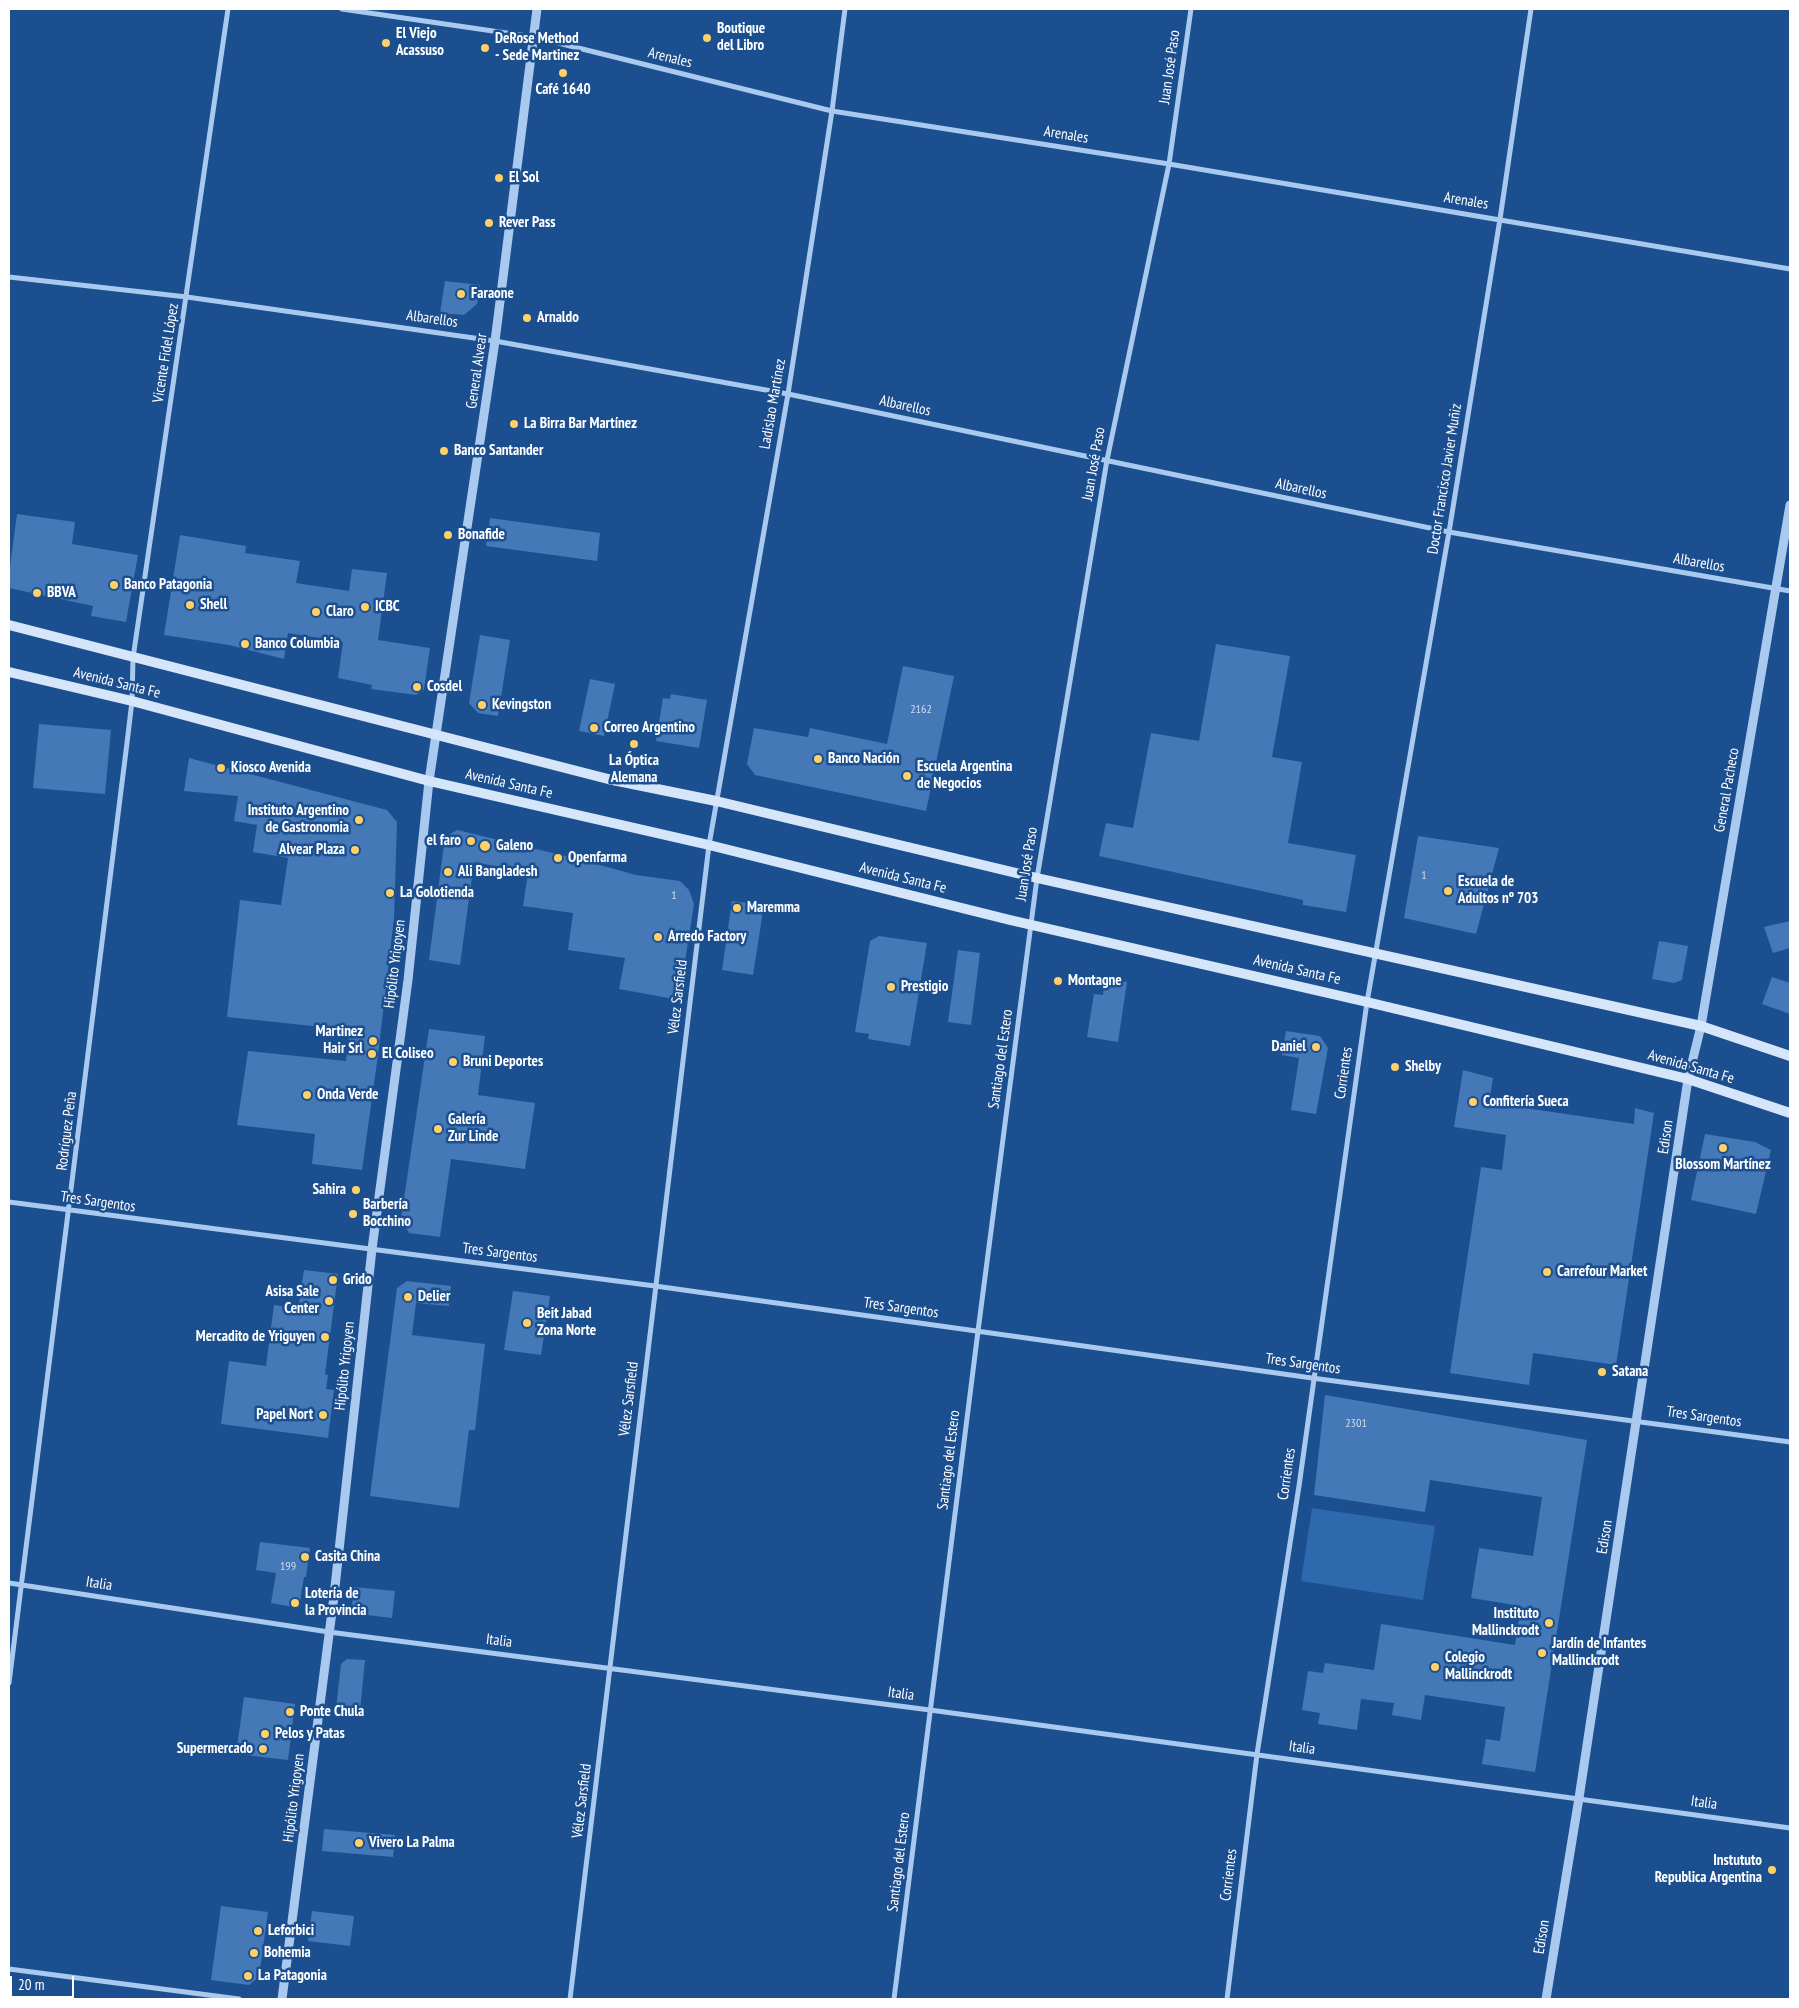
<!DOCTYPE html>
<html>
<head>
<meta charset="utf-8">
<style>
  body { margin:0 }
  #map { position:relative; width:1799px; height:2008px; overflow:hidden; background:#1b4f8f; font-family:"PT Sans Narrow",sans-serif }
  canvas { display:block }
  .frame { position:absolute; inset:0; border:10px solid #fff; pointer-events:none }
  .scale { position:absolute; left:10px; top:1976px; width:64px; height:22px; box-sizing:border-box; border:2px solid #fff; border-top:0; padding-left:6px; font-size:15px; line-height:18px; white-space:nowrap; color:#fff; -webkit-text-stroke:4px #1b4f8f; paint-order:stroke }
</style>
</head>
<body>
<div id="map">
<canvas width="1799" height="2008"></canvas>
<div class="frame"></div>
<div class="scale">20 m</div>
</div>
<script>
const c = document.querySelector('canvas').getContext('2d');
c.lineJoin = 'round';
function fill(path, color) { c.fillStyle = color; c.fill(path, 'evenodd'); }
const poly = rows => new Path2D(rows.map(r => 'M' + r).join(''));
function stroke(path, color, width, dash) { c.strokeStyle = color; c.lineWidth = width; c.lineCap = dash ? 'butt' : 'round'; c.setLineDash(dash || []); c.stroke(path); }
function write(font, color, halo, rows, align = 'center') {
  c.font = font + ' "PT Sans Narrow",sans-serif'; c.lineWidth = 5; c.setLineDash([]); c.textBaseline = 'middle'; c.strokeStyle = halo; c.fillStyle = color; for (const [text, x, y, turn = 0] of rows) {
    c.save(); c.translate(x, y); c.rotate((+turn || 0) * Math.PI / 180); c.textAlign = isNaN(turn) ? turn : align; if (halo) c.strokeText(text, 0, 0); c.fillText(text, 0, 0); c.restore();
  }
}
fill(poly([
  [1312,1508,1435,1526,1423,1600,1301,1581]
]), '#2e69ad');
fill(poly([
  [445,281,480,285,477,304,464,315,440,313],
  [17,514,75,522,72,544,138,555,126,622,91,616,93,606,9,588,9,574],
  [490,518,600,533,597,561,486,546],
  [180,535,246,546,245,553,300,561,296,583,349,591,352,569,387,573,378,640,430,648,424,689,416,695,371,689,372,685,338,678,343,642,288,633,284,659,229,645,164,635],
  [480,635,510,640,498,716,478,713,469,703],
  [1216,644,1290,656,1272,757,1302,762,1288,843,1356,855,1346,912,1303,905,1303,900,1099,856,1106,823,1133,828,1151,733,1199,741],
  [903,666,954,676,926,811,755,775,747,764,754,728,808,737,810,728,887,744],
  [590,679,615,684,604,736,579,731],
  [671,694,707,700,699,748,656,741,663,698,670,699],
  [39,724,111,730,105,794,33,788],
  [189,758,387,810,397,822,394,918,378,1055,362,1170,312,1164,315,1134,237,1125,248,1051,346,1061,350,1030,227,1017,240,900,281,905,288,858,253,852,257,825,234,821,238,796,184,791],
  [457,830,582,860,636,875,680,881,689,890,694,904,679,1000,619,989,625,958,568,950,573,913,523,906,528,873,474,862,460,965,429,960,445,837],
  [1418,836,1499,848,1476,934,1404,918],
  [732,901,764,905,753,975,722,970],
  [1790,921,1790,948,1773,953,1764,927],
  [879,936,927,943,910,1046,868,1039,869,1034,855,1032,870,941],
  [1659,941,1688,946,1682,980,1674,983,1652,979],
  [958,950,980,953,971,1025,948,1022],
  [1772,977,1790,983,1790,1014,1762,1004],
  [1105,979,1127,982,1118,1042,1087,1037,1094,994,1103,995],
  [429,1029,485,1036,478,1095,535,1103,525,1169,451,1159,440,1237,409,1233,401,1219],
  [1286,1031,1320,1036,1328,1048,1316,1114,1291,1110,1299,1058,1282,1055],
  [1463,1070,1493,1078,1490,1097,1526,1102,1525,1108,1634,1124,1635,1108,1654,1113,1616,1365,1533,1353,1529,1385,1450,1373,1481,1167,1502,1170,1506,1135,1454,1127],
  [1705,1134,1755,1142,1771,1150,1756,1214,1691,1200],
  [304,1270,338,1274,325,1374,328,1375,326,1389,334,1390,328,1438,221,1424,229,1361,266,1366,274,1305,298,1309],
  [407,1281,451,1286,449,1306,416,1303,412,1335,485,1344,475,1430,469,1430,459,1508,370,1496,397,1288],
  [513,1291,550,1296,541,1355,504,1350],
  [1325,1395,1587,1440,1535,1772,1482,1764,1486,1739,1500,1741,1505,1707,1425,1695,1421,1720,1392,1715,1394,1703,1361,1699,1357,1730,1318,1724,1320,1713,1302,1710,1308,1671,1323,1673,1325,1663,1374,1670,1381,1624,1515,1645,1521,1606,1471,1598,1479,1548,1533,1556,1542,1497,1430,1480,1425,1512,1314,1495],
  [260,1542,310,1548,306,1577,304,1577,299,1608,271,1603,276,1573,256,1570],
  [354,1587,395,1591,392,1618,358,1614,352,1606],
  [347,1659,365,1660,360,1711,336,1708,341,1664],
  [244,1697,295,1704,288,1760,236,1754],
  [324,1829,395,1835,393,1857,322,1851],
  [221,1906,268,1912,259,1977,249,1985,211,1980],
  [312,1911,354,1916,350,1946,308,1941]
]), '#4478b7');
stroke(poly([
  [342,9,534,37,832,111,1169,164,1790,269],
  [9,277,187,297,495,341,788,394,1449,532,1790,591],
  [9,1202,655,1286,1312,1378,1790,1442],
  [9,1583,329,1632,930,1710,1790,1828],
  [9,1683,127,743,132,701,133,658,228,9],
  [9,1969,239,1999],
  [570,1999,709,845,788,394,832,111,845,9],
  [894,1999,978,1331,1037,878,1107,460,1169,164,1191,9],
  [1227,1999,1257,1754,1299,1486,1367,1002,1449,532,1500,219,1531,9]
]), '#a9c9ee', 5);
stroke(poly([
  [282,1999,334,1596,372,1249,408,980,429,781,495,341,537,9],
  [1546,1999,1579,1798,1688,1079,1701,1026,1790,505]
]), '#a9c9ee', 9);
stroke(poly([
  [9,625,608,779,716,801,1037,878,1701,1026,1790,1056],
  [9,672,132,701,429,781,709,845,1010,920,1367,1002,1688,1079,1790,1113]
]), '#d6e6fa', 10);
for (const [x, y, r, color] of [
  [707,38,5,"#ffd166"],
  [386,43,5,"#ffd166"],
  [485,48,5,"#ffd166"],
  [563,73,5,"#ffd166"],
  [499,178,5,"#ffd166"],
  [489,223,5,"#ffd166"],
  [461,294,5,"#ffd166"],
  [527,318,5,"#ffd166"],
  [514,424,5,"#ffd166"],
  [444,451,5,"#ffd166"],
  [448,535,5,"#ffd166"],
  [114,585,5,"#ffd166"],
  [37,593,5,"#ffd166"],
  [190,605,5,"#ffd166"],
  [365,607,5,"#ffd166"],
  [316,612,5,"#ffd166"],
  [245,644,5,"#ffd166"],
  [417,687,5,"#ffd166"],
  [482,705,5,"#ffd166"],
  [594,728,5,"#ffd166"],
  [634,744,5,"#ffd166"],
  [818,759,5,"#ffd166"],
  [221,768,5,"#ffd166"],
  [907,776,5,"#ffd166"],
  [359,820,5,"#ffd166"],
  [471,841,5,"#ffd166"],
  [485,846,6,"#ffd166"],
  [355,850,5,"#ffd166"],
  [558,858,5,"#ffd166"],
  [448,872,5,"#ffd166"],
  [1448,891,5,"#ffd166"],
  [390,893,5,"#ffd166"],
  [737,908,5,"#ffd166"],
  [658,937,5,"#ffd166"],
  [1058,981,5,"#ffd166"],
  [891,987,5,"#ffd166"],
  [373,1041,5,"#ffd166"],
  [1316,1047,5,"#ffd166"],
  [372,1054,5,"#ffd166"],
  [453,1062,5,"#ffd166"],
  [1395,1067,5,"#ffd166"],
  [307,1095,5,"#ffd166"],
  [1473,1102,5,"#ffd166"],
  [438,1129,5,"#ffd166"],
  [1723,1148,5,"#ffd166"],
  [356,1190,5,"#ffd166"],
  [353,1214,5,"#ffd166"],
  [1547,1272,5,"#ffd166"],
  [333,1280,5,"#ffd166"],
  [408,1297,5,"#ffd166"],
  [329,1301,5,"#ffd166"],
  [527,1323,5,"#ffd166"],
  [325,1337,5,"#ffd166"],
  [1602,1372,5,"#ffd166"],
  [323,1415,5,"#ffd166"],
  [305,1557,5,"#ffd166"],
  [295,1603,5,"#ffd166"],
  [1549,1623,5,"#ffd166"],
  [1542,1653,5,"#ffd166"],
  [1435,1667,5,"#ffd166"],
  [290,1712,5,"#ffd166"],
  [265,1734,5,"#ffd166"],
  [263,1749,5,"#ffd166"],
  [359,1843,5,"#ffd166"],
  [1772,1870,5,"#ffd166"],
  [258,1931,5,"#ffd166"],
  [254,1953,5,"#ffd166"],
  [248,1976,5,"#ffd166"]
]) { const dot = new Path2D(); dot.arc(x, y, r, 0, 2 * Math.PI); c.fillStyle = color; c.fill(dot); stroke(dot, '#1b4f8f', 2); }
write('12px', '#d0dded', null, [
  ["2162",921,710],
  ["1",1424,876],
  ["1",674,896],
  ["2301",1356,1424],
  ["199",288,1567]
]);
write('bold 15px', '#fff', '#1b4f8f', [
  ["Boutique",717,29],
  ["del Libro",717,46],
  ["El Viejo",396,34],
  ["Acassuso",396,51],
  ["DeRose Method",495,39],
  ["- Sede Martinez",495,56],
  ["Café 1640",563,90,"center"],
  ["El Sol",509,178],
  ["Rever Pass",499,223],
  ["Faraone",471,294],
  ["Arnaldo",537,318],
  ["La Birra Bar Martínez",524,424],
  ["Banco Santander",454,451],
  ["Bonafide",458,535],
  ["Banco Patagonia",124,585],
  ["BBVA",47,593],
  ["Shell",200,605],
  ["ICBC",375,607],
  ["Claro",326,612],
  ["Banco Columbia",255,644],
  ["Cosdel",427,687],
  ["Kevingston",492,705],
  ["Correo Argentino",604,728],
  ["Banco Nación",828,759],
  ["La Óptica",634,761,"center"],
  ["Alemana",634,778,"center"],
  ["Escuela Argentina",917,767],
  ["de Negocios",917,784],
  ["Kiosco Avenida",231,768],
  ["Instituto Argentino",349,811,"right"],
  ["de Gastronomia",349,828,"right"],
  ["el faro",461,841,"right"],
  ["Galeno",496,846],
  ["Alvear Plaza",345,850,"right"],
  ["Openfarma",568,858],
  ["Ali Bangladesh",458,872],
  ["Escuela de",1458,882],
  ["Adultos nº 703",1458,899],
  ["La Golotienda",400,893],
  ["Maremma",747,908],
  ["Arredo Factory",668,937],
  ["Montagne",1068,981],
  ["Prestigio",901,987],
  ["Martinez",363,1032,"right"],
  ["Hair Srl",363,1049,"right"],
  ["Daniel",1306,1047,"right"],
  ["El Coliseo",382,1054],
  ["Bruni Deportes",463,1062],
  ["Shelby",1405,1067],
  ["Onda Verde",317,1095],
  ["Confitería Sueca",1483,1102],
  ["Galería",448,1120],
  ["Zur Linde",448,1137],
  ["Blossom Martínez",1723,1165,"center"],
  ["Sahira",346,1190,"right"],
  ["Barbería",363,1205],
  ["Bocchino",363,1222],
  ["Carrefour Market",1557,1272],
  ["Grido",343,1280],
  ["Asisa Sale",319,1292,"right"],
  ["Center",319,1309,"right"],
  ["Delier",418,1297],
  ["Beit Jabad",537,1314],
  ["Zona Norte",537,1331],
  ["Mercadito de Yriguyen",315,1337,"right"],
  ["Satana",1612,1372],
  ["Papel Nort",313,1415,"right"],
  ["Casita China",315,1557],
  ["Lotería de",305,1594],
  ["la Provincia",305,1611],
  ["Instituto",1539,1614,"right"],
  ["Mallinckrodt",1539,1631,"right"],
  ["Jardín de Infantes",1552,1644],
  ["Mallinckrodt",1552,1661],
  ["Colegio",1445,1658],
  ["Mallinckrodt",1445,1675],
  ["Ponte Chula",300,1712],
  ["Pelos y Patas",275,1734],
  ["Supermercado",253,1749,"right"],
  ["Vivero La Palma",369,1843],
  ["Instututo",1762,1861,"right"],
  ["Republica Argentina",1762,1878,"right"],
  ["Leforbici",268,1931],
  ["Bohemia",264,1953],
  ["La Patagonia",258,1976]
], 'left');
write('15px', '#fff', '#1b4f8f', [
  ["Arenales",670,58,14],
  ["Juan José Paso",1170,67,-82],
  ["Arenales",1066,135,9],
  ["Arenales",1466,201,9],
  ["Albarellos",432,319,8],
  ["Vicente Fidel López",166,353,-81],
  ["General Alvear",477,371,-82],
  ["Ladislao Martínez",773,404,-80],
  ["Albarellos",905,406,12],
  ["Juan José Paso",1094,464,-80],
  ["Doctor Francisco Javier Muñiz",1445,479,-81],
  ["Albarellos",1301,489,12],
  ["Albarellos",1699,563,10],
  ["Avenida Santa Fe",117,683,14],
  ["Avenida Santa Fe",509,784,13],
  ["General Pacheco",1727,790,-80],
  ["Juan José Paso",1027,864,-81],
  ["Avenida Santa Fe",903,878,14],
  ["Hipólito Yrigoyen",395,964,-83],
  ["Avenida Santa Fe",1297,970,13],
  ["Vélez Sarsfield",678,997,-83],
  ["Santiago del Estero",1001,1059,-82],
  ["Avenida Santa Fe",1691,1067,16],
  ["Corrientes",1344,1073,-82],
  ["Rodríguez Peña",67,1131,-83],
  ["Edison",1666,1137,-82],
  ["Tres Sargentos",98,1202,8],
  ["Tres Sargentos",500,1253,7],
  ["Tres Sargentos",901,1308,8],
  ["Tres Sargentos",1303,1364,8],
  ["Hipólito Yrigoyen",345,1366,-84],
  ["Vélez Sarsfield",629,1399,-83],
  ["Tres Sargentos",1704,1417,8],
  ["Santiago del Estero",949,1460,-83],
  ["Corrientes",1287,1474,-82],
  ["Edison",1605,1537,-81],
  ["Italia",99,1584,9],
  ["Italia",499,1641,7],
  ["Italia",901,1694,8],
  ["Italia",1302,1748,8],
  ["Hipólito Yrigoyen",294,1798,-83],
  ["Vélez Sarsfield",582,1801,-83],
  ["Italia",1704,1803,8],
  ["Santiago del Estero",899,1862,-83],
  ["Corrientes",1229,1875,-83],
  ["Edison",1542,1937,-81]
]);
</script>
</body>
</html>
